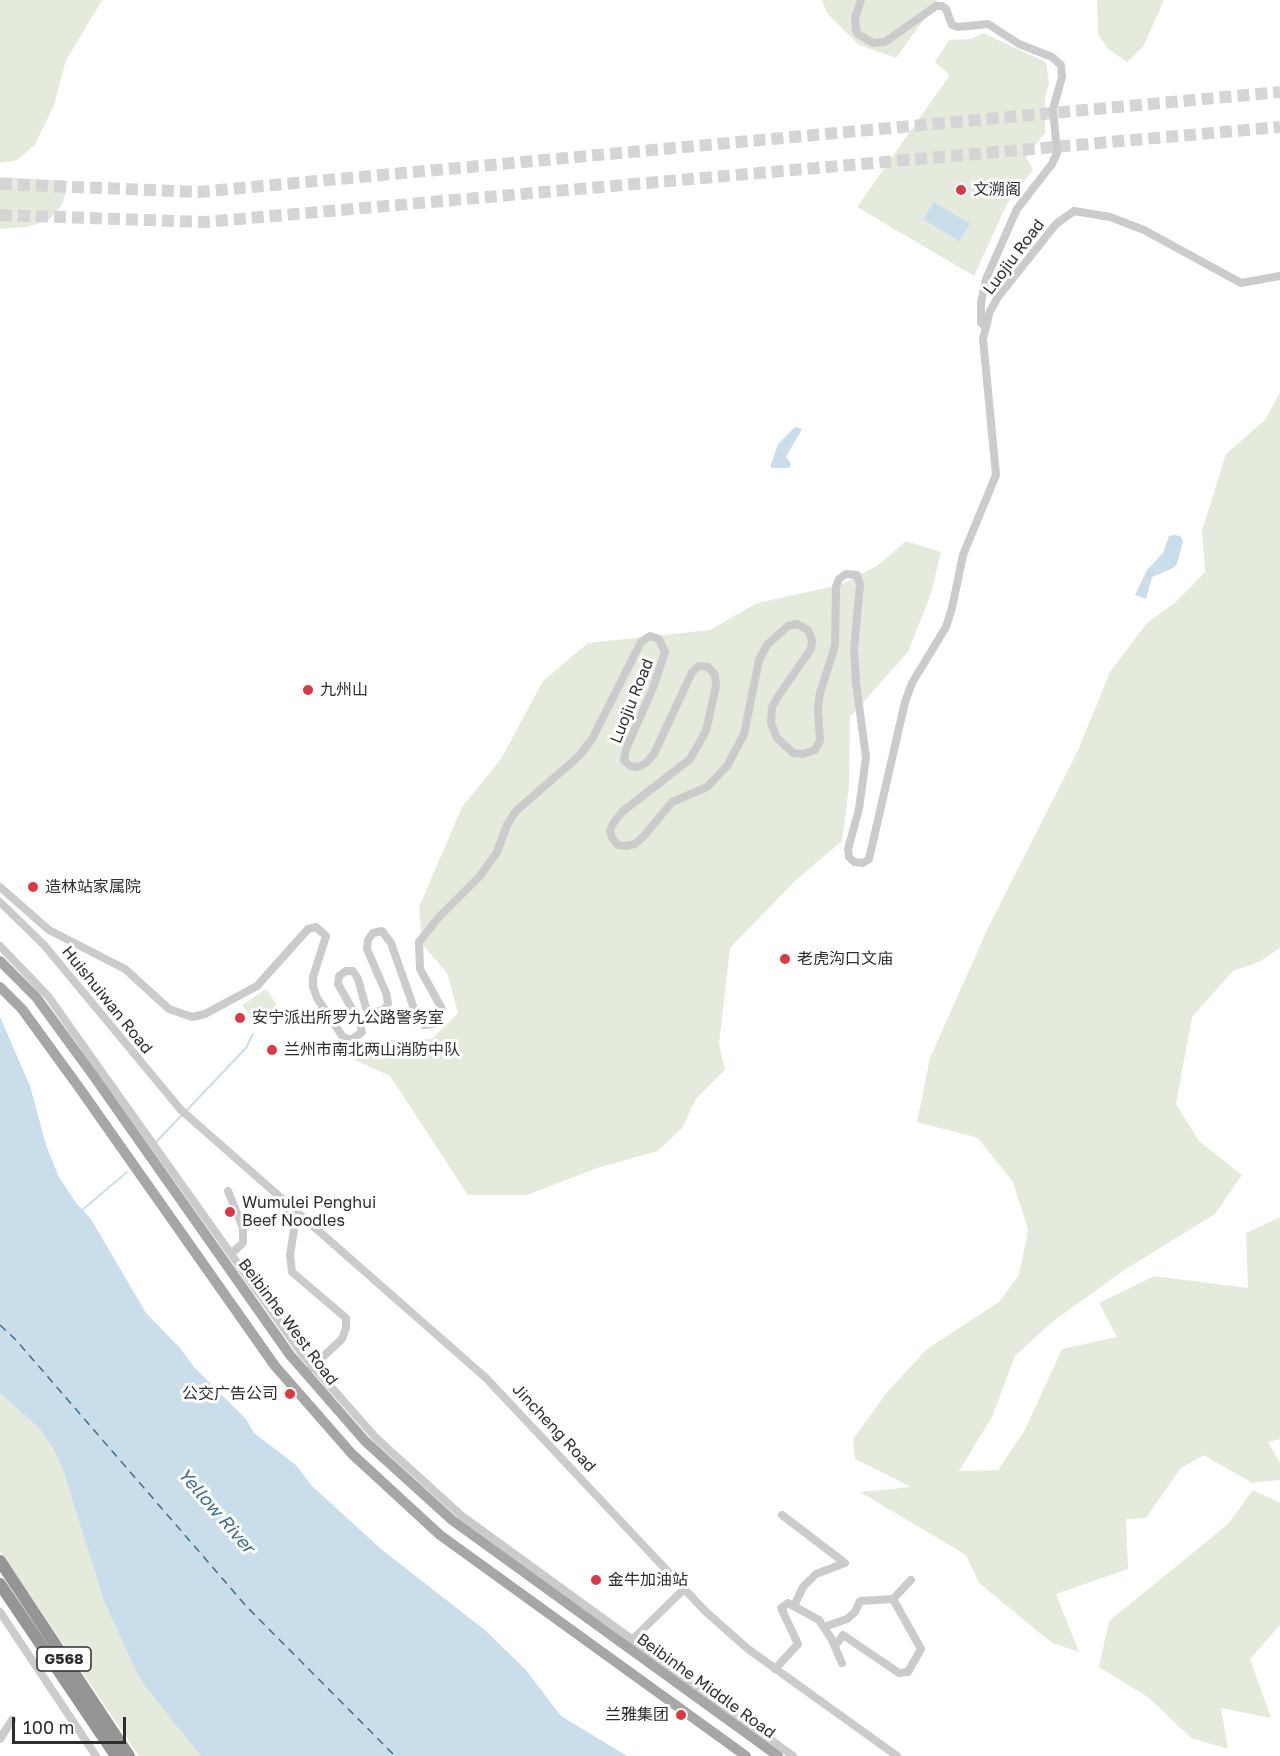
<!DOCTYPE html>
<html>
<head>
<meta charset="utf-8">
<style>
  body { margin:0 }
  #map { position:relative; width:1280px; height:1756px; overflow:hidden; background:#fff; font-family:"Golos Text",sans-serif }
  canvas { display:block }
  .scale { position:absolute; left:12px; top:1717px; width:114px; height:27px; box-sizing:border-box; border:3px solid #2e2e2e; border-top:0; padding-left:8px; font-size:18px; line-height:21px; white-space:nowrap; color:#2e2e2e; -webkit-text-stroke:4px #fff; paint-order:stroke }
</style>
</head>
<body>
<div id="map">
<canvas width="1280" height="1756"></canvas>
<div class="scale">100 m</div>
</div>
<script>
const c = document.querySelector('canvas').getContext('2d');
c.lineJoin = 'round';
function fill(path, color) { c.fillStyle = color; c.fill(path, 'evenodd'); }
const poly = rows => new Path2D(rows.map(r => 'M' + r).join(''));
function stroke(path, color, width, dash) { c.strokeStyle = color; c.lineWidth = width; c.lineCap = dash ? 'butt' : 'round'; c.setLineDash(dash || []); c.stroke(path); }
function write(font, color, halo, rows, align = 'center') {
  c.font = font + ' "Golos Text","Noto Sans SC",sans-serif'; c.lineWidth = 6; c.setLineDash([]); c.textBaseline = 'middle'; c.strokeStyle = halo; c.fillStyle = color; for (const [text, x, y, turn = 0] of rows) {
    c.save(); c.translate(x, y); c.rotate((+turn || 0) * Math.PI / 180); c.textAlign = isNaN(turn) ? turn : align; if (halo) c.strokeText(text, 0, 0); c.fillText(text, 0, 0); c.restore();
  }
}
fill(poly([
  [0,0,102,0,66,60,54,105,35,145,17,160,0,163],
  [822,0,938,0,896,58,859,45,827,13],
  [1097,0,1164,0,1143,47,1127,62,1108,49,1098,34],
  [983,33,1046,62,1049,83,1045,98,1045,133,1026,157,1033,170,1007,204,974,276,857,207,950,75,935,62,949,40,971,39],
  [0,177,68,181,63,203,49,220,27,227,0,229],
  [1280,392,1280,948,1259,962,1233,971,1192,1017,1176,1104,1199,1141,1242,1175,1215,1214,1123,1271,1052,1322,1015,1356,992,1417,959,1471,998,1470,1025,1430,1062,1349,1117,1337,1099,1303,1154,1276,1248,1288,1246,1233,1280,1217,1280,1439,1268,1442,1280,1463,1280,1480,1252,1483,1204,1455,1181,1468,1146,1518,1126,1519,1128,1569,1056,1594,1079,1652,1052,1643,979,1583,966,1555,860,1492,911,1487,855,1459,853,1439,888,1391,927,1349,999,1302,1019,1275,1028,1230,1013,1182,978,1138,917,1122,930,1058,988,928,1078,750,1110,672,1146,624,1176,602,1205,572,1202,530,1226,454,1265,420],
  [906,541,941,552,931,594,908,652,850,717,849,787,842,841,797,879,730,948,719,1044,725,1070,696,1099,682,1128,658,1151,597,1168,527,1195,468,1195,390,1076,355,1060,351,1047,388,1040,432,1039,458,1013,447,973,422,944,419,907,462,807,501,759,543,681,588,643,710,630,757,603,840,585,877,566],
  [266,989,277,1005,254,1021,242,1005],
  [0,1393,40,1429,53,1448,63,1470,104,1601,133,1665,201,1756,139,1756,0,1551],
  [1253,1490,1280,1503,1280,1625,1250,1659,1271,1718,1221,1708,1228,1749,1191,1738,1148,1697,1099,1667,1109,1621,1228,1524]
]), '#e4ebdc');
fill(poly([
  [934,202,970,224,959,241,923,219],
  [795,427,802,429,786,457,791,464,789,468,773,468,770,467,778,444],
  [1175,535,1180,536,1183,541,1177,564,1173,568,1152,577,1146,599,1135,595,1147,570,1163,553,1169,536],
  [0,1017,30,1086,46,1145,59,1177,76,1203,91,1219,146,1313,180,1348,194,1367,246,1419,254,1433,296,1465,311,1485,381,1549,486,1631,526,1670,561,1716,627,1756,201,1756,142,1682,133,1665,104,1601,63,1470,53,1448,40,1429,0,1393]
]), '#c9ddea');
stroke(poly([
  [186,1111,246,1048,253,1034],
  [157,1141,182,1115],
  [81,1211,127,1172]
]), '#c9ddea', 2);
stroke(poly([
  [0,1325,16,1340,247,1607,395,1756]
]), '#3f6e8c', 1.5, [8, 6]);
stroke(poly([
  [0,184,198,192,1280,92],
  [0,215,205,222,1280,127]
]), '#d5d5d5', 12, [12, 6]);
stroke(poly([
  [861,0,855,18,856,30,858,34,873,43,885,42,936,6,942,6,946,9,952,25,958,27,988,24,1019,44,1052,57,1061,65,1062,77,1053,109,1057,153,1052,164,1017,209,986,279,981,303,981,323,986,327],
  [0,887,49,930,125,969,169,1009,192,1017,205,1014,257,986,308,929,316,927,326,936,313,977,313,987,317,998,343,1037,351,1040,362,1032,360,1023,338,984,339,976,346,971,353,971,358,979,366,1008,372,1013,385,1009,388,1003,386,993,367,949,368,940,373,933,382,931,391,943,418,1020,424,1025,438,1023,442,1009,420,969,419,942,440,916,480,876,497,852,507,825,516,811,579,756,592,739,641,642,650,636,659,639,665,652,653,688,626,749,624,760,630,766,638,767,646,763,654,754,692,672,699,666,708,667,715,675,716,686,706,731,690,759,622,812,614,822,610,830,612,838,618,845,626,846,635,844,643,837,672,802,707,787,727,766,744,734,759,660,767,645,788,626,797,624,808,630,812,640,811,649,779,695,772,707,771,723,777,738,793,753,803,754,815,750,820,741,818,708,820,693,835,646,836,587,839,579,846,574,857,575,860,585,854,649,856,683,866,757,859,809,848,849,849,857,854,862,863,863,869,859,905,702,912,683,946,627,952,608,963,555,996,475,983,339,990,311,998,297,1056,224,1074,211,1110,217,1144,230,1241,283,1280,276],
  [0,902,44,945,181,1110,486,1378,705,1611,748,1649,897,1756],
  [0,946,48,996,302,1354,376,1438,462,1516,793,1756],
  [228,1191,243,1228,243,1243,232,1253],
  [285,1203,294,1230,290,1255,292,1272,346,1318,346,1328,342,1339,311,1368],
  [782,1515,845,1563,816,1574,803,1587,794,1606],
  [0,1612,96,1756],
  [824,1627,847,1619,855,1612,860,1601,893,1599],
  [632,1640,685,1588],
  [835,1646,843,1635,899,1673,908,1672,921,1649,893,1599,911,1580],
  [775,1669,798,1644,781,1608,788,1603,819,1620,831,1638,842,1663],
  [0,1739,12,1720]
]), '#cbcbcb', 8);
stroke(poly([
  [0,961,36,997,93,1075,290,1355,365,1441,452,1520,778,1756],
  [0,987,22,1009,78,1086,275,1366,352,1454,440,1535,746,1756]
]), '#a6a6a6', 10);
stroke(poly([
  [0,1561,129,1756],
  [0,1584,116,1756]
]), '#959595', 12);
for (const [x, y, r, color] of [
  [961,190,6,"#de3743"],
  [308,690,6,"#de3743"],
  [33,887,6,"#de3743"],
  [785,959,6,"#de3743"],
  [240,1018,6,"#de3743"],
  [272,1050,6,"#de3743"],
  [230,1212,6,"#de3743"],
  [290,1394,6,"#de3743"],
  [596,1580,6,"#de3743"],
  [681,1715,6,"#de3743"]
]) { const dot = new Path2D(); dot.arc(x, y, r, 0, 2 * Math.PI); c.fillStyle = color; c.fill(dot); stroke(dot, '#fff', 2); }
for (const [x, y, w] of [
  [64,1659,54]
]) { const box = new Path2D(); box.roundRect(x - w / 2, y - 12, w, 24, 4.5); c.fillStyle = '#fff'; c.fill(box); stroke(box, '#2e2e2e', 1.5); }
write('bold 15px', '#2e2e2e', null, [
  ["G568",64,1659]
]);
write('16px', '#2e2e2e', '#fff', [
  ["文溯阁",973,190],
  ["九州山",320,690],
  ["造林站家属院",45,887],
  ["老虎沟口文庙",797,959],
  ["安宁派出所罗九公路警务室",252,1018],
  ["兰州市南北两山消防中队",284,1050],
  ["Wumulei Penghui",242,1203],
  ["Beef Noodles",242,1221],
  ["公交广告公司",278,1394,"right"],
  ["金牛加油站",608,1580],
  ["兰雅集团",669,1715,"right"]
], 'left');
write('16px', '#2e2e2e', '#fff', [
  ["Luojiu Road",1014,257,-53],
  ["Luojiu Road",632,701,-68],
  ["Huishuiwan Road",107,1000,51],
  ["Beibinhe West Road",288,1322,53],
  ["Jincheng Road",554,1428,47],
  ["Beibinhe Middle Road",706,1686,36]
]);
write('italic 18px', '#3f6e8c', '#fff', [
  ["Yellow River",216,1511,49]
]);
</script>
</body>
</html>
